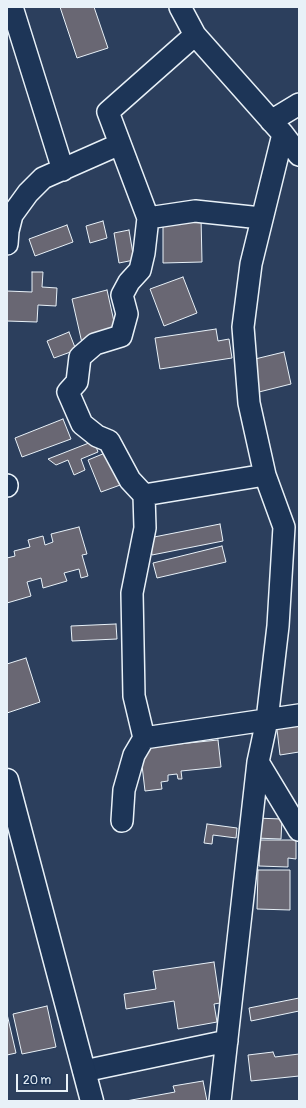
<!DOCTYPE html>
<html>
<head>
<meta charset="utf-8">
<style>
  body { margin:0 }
  #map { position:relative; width:306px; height:1108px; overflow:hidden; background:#2c3f5d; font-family:Pangolin,sans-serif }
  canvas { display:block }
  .frame { position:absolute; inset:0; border:8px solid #e8f1f8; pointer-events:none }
  .scale { position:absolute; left:16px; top:1074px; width:52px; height:18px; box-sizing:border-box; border:2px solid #e8f1f8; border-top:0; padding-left:5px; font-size:12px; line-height:14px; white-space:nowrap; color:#e8f1f8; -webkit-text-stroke:3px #1d3557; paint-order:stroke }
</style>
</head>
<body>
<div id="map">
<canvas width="306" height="1108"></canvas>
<div class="frame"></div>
<div class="scale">20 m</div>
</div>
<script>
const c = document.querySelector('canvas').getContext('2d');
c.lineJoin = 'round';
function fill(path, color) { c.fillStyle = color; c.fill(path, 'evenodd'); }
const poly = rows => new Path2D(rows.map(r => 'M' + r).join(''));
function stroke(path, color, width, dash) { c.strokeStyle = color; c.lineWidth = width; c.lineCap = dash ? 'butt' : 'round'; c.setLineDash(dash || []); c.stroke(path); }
const building = poly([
  [60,7,94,7,108,48,77,58,60,7],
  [163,217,201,217,202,262,163,263,163,217],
  [103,221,107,238,90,243,86,226,103,221],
  [67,225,73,242,35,256,29,239,67,225],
  [129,230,134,260,119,263,114,233,129,230],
  [32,272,43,272,42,287,57,288,56,306,38,305,37,322,7,321,7,291,32,292,32,272],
  [183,277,197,313,164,326,150,289,183,277],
  [107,290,117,335,82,343,72,299,107,290],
  [216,329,218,341,229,339,232,358,160,369,155,338,216,329],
  [69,332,76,350,54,358,47,341,69,332],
  [284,352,291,384,259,392,251,360,284,352],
  [63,419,71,439,22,457,15,438,63,419],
  [94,441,98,452,81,459,85,470,74,475,68,460,56,465,48,459,94,441],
  [110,451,123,484,101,492,88,460,110,451],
  [220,524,223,541,152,555,149,538,220,524],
  [79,527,87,554,82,555,88,576,81,578,79,569,64,573,67,581,43,588,41,578,27,582,31,596,7,603,7,558,15,556,14,551,30,547,28,540,43,536,45,545,53,542,51,534,79,527],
  [222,546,226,562,157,578,153,563,222,546],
  [116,624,117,639,72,641,71,626,116,624],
  [26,658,40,702,7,713,7,664,26,658],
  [299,718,299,752,280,755,276,721,299,718],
  [218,740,221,767,181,771,182,779,178,779,177,774,168,775,168,781,161,782,162,789,145,791,140,748,218,740],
  [255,818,282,819,281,839,255,838,255,818],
  [207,824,237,828,236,838,213,835,212,844,204,843,207,824],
  [260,840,296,840,296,859,288,858,288,867,259,866,260,840],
  [258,870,290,870,290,910,257,909,258,870],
  [214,962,220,1003,214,1004,217,1022,178,1029,174,1001,126,1009,124,994,156,989,153,971,214,962],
  [299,998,299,1011,251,1021,249,1008,299,998],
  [47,1006,56,1047,22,1054,13,1014,47,1006],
  [7,1014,16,1053,7,1055,7,1014],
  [273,1052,275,1057,299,1054,299,1076,251,1081,248,1055,273,1052],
  [203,1081,207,1101,126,1101,175,1092,173,1086,203,1081]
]);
fill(building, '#696773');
stroke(building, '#e8f1f8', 1);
const minor = poly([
  [12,7,63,170],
  [180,7,195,35,283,134,299,155],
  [195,35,108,112,148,218,195,211,261,218],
  [271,121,299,104],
  [7,244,8,231,12,215,28,193,43,178,120,144],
  [7,485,7,486],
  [144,495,130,480,109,441,97,436,82,424,68,392,77,382,80,357,95,344,121,336,127,314,122,295,129,282,140,270,144,253,148,218],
  [144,738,299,715],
  [258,762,299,830],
  [122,821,124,790,134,755,144,738,134,696,132,593,145,528,144,495,265,475],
  [84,1071,227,1041],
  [220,1101,258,762,267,720,278,626,284,527,265,475,249,403,243,327,251,264,283,134]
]);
const secondary = poly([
  [7,780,92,1101]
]);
stroke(minor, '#e8f1f8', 24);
stroke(secondary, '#e8f1f8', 25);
stroke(minor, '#1d3557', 21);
stroke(secondary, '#1d3557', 22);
</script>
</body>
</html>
